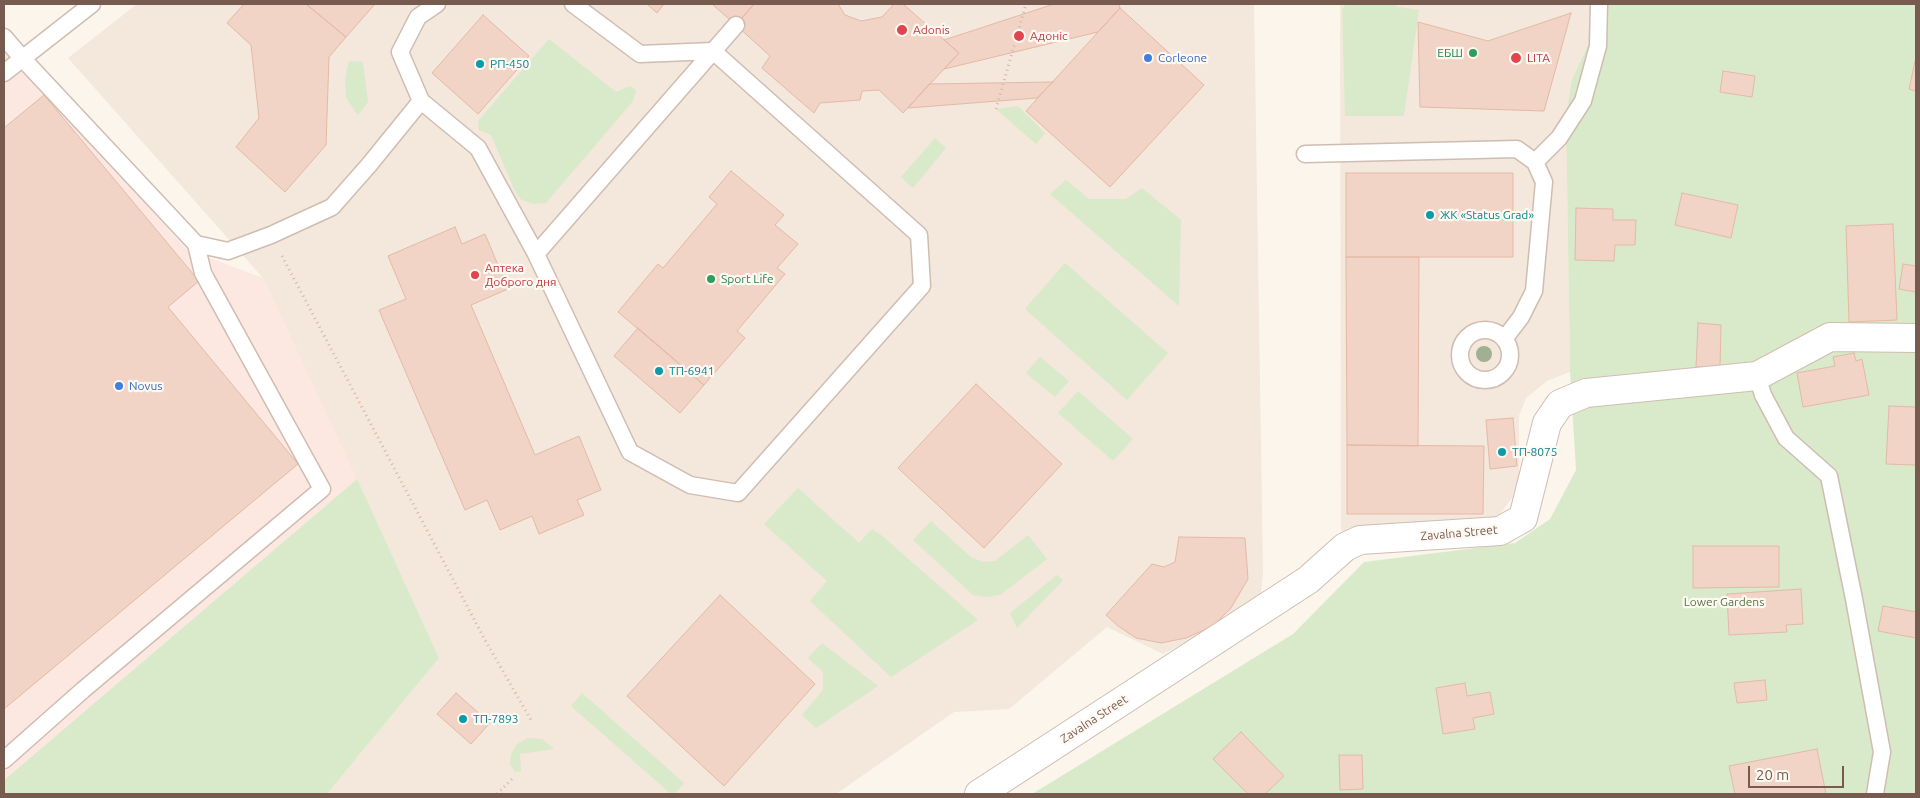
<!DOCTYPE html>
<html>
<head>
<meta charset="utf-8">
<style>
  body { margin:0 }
  #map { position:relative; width:1920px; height:798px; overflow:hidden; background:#fcf5ec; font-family:Ubuntu,sans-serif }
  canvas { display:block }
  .frame { position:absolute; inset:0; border:5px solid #785b4f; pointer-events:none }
  .scale { position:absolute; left:1748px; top:766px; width:96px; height:22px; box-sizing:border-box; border:2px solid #785b4f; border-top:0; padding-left:6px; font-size:15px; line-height:18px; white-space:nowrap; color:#785b4f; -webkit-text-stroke:4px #fef9f3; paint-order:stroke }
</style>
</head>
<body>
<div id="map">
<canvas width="1920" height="798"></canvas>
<div class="frame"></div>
<div class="scale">20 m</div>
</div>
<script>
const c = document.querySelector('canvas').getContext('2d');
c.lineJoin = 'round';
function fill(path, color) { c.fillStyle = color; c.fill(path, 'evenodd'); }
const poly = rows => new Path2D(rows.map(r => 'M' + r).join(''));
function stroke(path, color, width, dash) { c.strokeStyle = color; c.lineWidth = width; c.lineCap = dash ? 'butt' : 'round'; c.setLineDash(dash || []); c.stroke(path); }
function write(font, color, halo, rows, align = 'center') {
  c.font = font + ' Ubuntu,sans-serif'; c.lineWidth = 4.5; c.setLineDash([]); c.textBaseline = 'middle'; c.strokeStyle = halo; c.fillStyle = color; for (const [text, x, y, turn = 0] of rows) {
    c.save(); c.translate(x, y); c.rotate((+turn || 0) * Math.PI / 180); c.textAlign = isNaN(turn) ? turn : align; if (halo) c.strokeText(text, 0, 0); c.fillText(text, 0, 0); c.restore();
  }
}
fill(poly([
  [137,4,1254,4,1263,572,1260,604,1163,654,1107,627,1009,709,954,712,836,794,327,794,439,658,263,278,68,58],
  [1340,4,1614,4,1567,172,1570,372,1547,381,1526,398,1519,416,1519,478,1512,498,1499,515,1483,524,1341,531]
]), '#f4e7db');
fill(poly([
  [4,45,186,249,263,278,357,479,4,780]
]), '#fce8e1');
fill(poly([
  [1346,4,1394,4,1398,7,1419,10,1404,116,1345,116,1342,10],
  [1591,4,1916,4,1916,794,1032,794,1293,634,1364,562,1515,543,1550,519,1576,470,1570,372,1566,118,1572,80,1589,43],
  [549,39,616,92,630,86,636,90,633,101,546,203,533,204,520,199,515,191,491,135,479,130,478,121],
  [349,61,363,62,368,102,358,115,346,98,345,78],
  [1018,106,1045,133,1036,144,996,109],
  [935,138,946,148,913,188,901,177],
  [1066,180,1089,199,1126,199,1142,188,1181,220,1179,306,1050,194],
  [1065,263,1168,353,1127,400,1025,309],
  [1040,357,1069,381,1055,397,1026,373],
  [1078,391,1133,439,1113,461,1058,413],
  [357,479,439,658,327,794,4,794,4,780],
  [798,488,859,543,872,529,881,535,978,620,891,677,810,601,827,581,764,524],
  [931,521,972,558,984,562,995,561,1028,535,1047,559,1000,595,986,597,973,595,913,540],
  [1057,575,1063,580,1017,628,1010,613],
  [822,643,878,686,816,728,802,715,823,690,823,672,808,658],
  [582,693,684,783,674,794,671,794,571,706],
  [528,738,542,739,554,749,520,754,521,771,515,772,510,764,511,754,517,744]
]), '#d9eaca');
const building = poly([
  [244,4,306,4,346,37,329,57,326,145,285,192,236,147,259,118,251,45,227,23,244,4],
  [306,4,375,4,346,37,306,4],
  [647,4,667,4,664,4,657,13,647,4],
  [712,4,754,4,736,25,712,4],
  [754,4,838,4,845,15,861,21,882,17,894,4,903,4,959,53,903,113,879,90,862,91,860,100,820,103,814,113,762,68,770,56,736,25,754,4],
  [1054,4,1119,4,1120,8,1098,32,944,69,959,53,944,40,1054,4],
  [1120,8,1204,85,1110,187,1026,111,1120,8],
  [1571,13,1544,111,1420,107,1418,22,1488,41,1571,13],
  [483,15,529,56,478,114,432,73,483,15],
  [1916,57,1916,91,1909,89,1916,57],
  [1723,71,1755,76,1752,97,1720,92,1723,71],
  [1053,82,1037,98,908,108,929,84,1053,82],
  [44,95,199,281,168,307,298,464,4,709,4,128,44,95],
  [731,171,784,215,775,225,798,244,777,268,785,274,737,331,745,338,704,385,618,312,658,264,663,268,717,204,709,197,731,171],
  [1346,173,1513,173,1513,257,1346,257,1346,173],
  [1682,193,1738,205,1731,238,1675,225,1682,193],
  [1576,208,1613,209,1613,220,1636,220,1635,245,1615,245,1614,261,1575,260,1576,208],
  [1893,224,1897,320,1849,322,1846,226,1893,224],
  [455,227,462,244,485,234,508,289,471,305,535,455,579,436,601,490,577,500,584,515,539,534,532,516,500,530,487,500,465,510,379,310,406,299,388,256,455,227],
  [1346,257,1419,257,1418,446,1347,445,1346,257],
  [1903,264,1916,266,1916,292,1899,289,1903,264],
  [1698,323,1721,325,1720,368,1696,367,1698,323],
  [638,328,704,385,680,413,614,356,638,328],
  [1854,353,1856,361,1862,359,1869,395,1803,407,1797,373,1835,366,1833,357,1854,353],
  [976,384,1062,464,984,548,898,468,976,384],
  [1889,406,1916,407,1916,465,1886,464,1889,406],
  [1513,418,1517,466,1490,469,1486,420,1513,418],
  [1347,445,1484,446,1483,514,1347,514,1347,445],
  [1179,537,1245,538,1248,579,1231,608,1213,626,1186,638,1161,643,1136,638,1118,626,1106,615,1152,564,1164,567,1175,562,1179,537],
  [1693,546,1779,546,1779,587,1693,588,1693,546],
  [1801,589,1803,624,1786,625,1787,632,1729,635,1727,594,1801,589],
  [720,595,815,684,724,786,627,696,720,595],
  [1883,606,1916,612,1916,638,1878,631,1883,606],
  [1765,680,1767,700,1737,703,1734,683,1765,680],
  [1465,683,1467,696,1490,692,1494,714,1473,718,1475,729,1443,734,1436,688,1465,683],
  [456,693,490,723,471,744,437,714,456,693],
  [1241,732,1284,776,1265,794,1248,794,1213,759,1241,732],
  [1817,749,1826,794,1735,794,1729,766,1817,749],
  [1339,755,1362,755,1363,789,1340,790,1339,755]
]);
fill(building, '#f1d4c5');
stroke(building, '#e3baa6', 1);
const lane = poly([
  [437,4,418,17,400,52,421,101,478,148,536,254,630,452,690,485,738,493,922,286,919,235,713,51,640,54,573,4],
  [4,37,22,58,196,244,228,251,271,235,332,207,369,165,421,101],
  [4,73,92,4],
  [1305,154,1517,149,1535,162,1544,182,1534,291,1521,317,1505,338],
  [1535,162,1559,138,1583,101,1598,46,1599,4],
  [536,254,736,25],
  '1460 355a25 25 0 1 1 50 0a25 25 0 1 1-50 0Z',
  [1757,376,1763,395,1786,438,1829,476,1854,599,1882,752,1875,794],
  [4,760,83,690,322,489,203,273,196,244]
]);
const street = poly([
  [979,794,1308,580,1345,547,1360,540,1500,531,1523,518,1547,423,1560,404,1586,393,1757,376,1830,337,1916,338]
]);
stroke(lane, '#cfbdb1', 19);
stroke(street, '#cfbdb1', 30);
stroke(poly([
  [996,109,1026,4],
  [282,256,485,640,531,720],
  [497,794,512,779]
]), '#d6b7a7', 3, [1, 4]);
stroke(lane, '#fff', 16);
stroke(street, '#fff', 28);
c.fillStyle = '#a1b090';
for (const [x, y] of [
  [1484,354]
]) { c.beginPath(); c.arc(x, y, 8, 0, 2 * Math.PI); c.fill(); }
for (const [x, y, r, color] of [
  [902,30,6,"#e0444e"],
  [1019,36,6,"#e0444e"],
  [1473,53,5,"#2e9e5b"],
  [1148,58,5,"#3f7fe0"],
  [1516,58,6,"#e0444e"],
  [480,64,5,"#0f9aa8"],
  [1430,215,5,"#0f9aa8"],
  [475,275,5,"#e0444e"],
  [711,279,5,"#2e9e5b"],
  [659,371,5,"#0f9aa8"],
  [119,386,5,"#3f7fe0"],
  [1502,452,5,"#0f9aa8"],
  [463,719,5,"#0f9aa8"]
]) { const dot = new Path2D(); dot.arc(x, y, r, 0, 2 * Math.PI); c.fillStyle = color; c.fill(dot); stroke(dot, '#fef9f3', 2); }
write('12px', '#be3a42', '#fef9f3', [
  ["Adonis",913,30],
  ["Адоніс",1030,36],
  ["LITA",1527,58],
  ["Аптека",485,268],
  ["Доброго дня",485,282]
], 'left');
write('12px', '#27864d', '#fef9f3', [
  ["ЕБШ",1463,53],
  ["Sport Life",721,279,"left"]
], 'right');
write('12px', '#366cbe', '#fef9f3', [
  ["Corleone",1158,58],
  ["Novus",129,386]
], 'left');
write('12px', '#0d838f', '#fef9f3', [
  ["РП-450",490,64],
  ["ЖК «Status Grad»",1440,215],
  ["ТП-6941",669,371],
  ["ТП-8075",1512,452],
  ["ТП-7893",473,719]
], 'left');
write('12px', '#785b4f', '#fef9f3', [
  ["Zavalna Street",1459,533,-5],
  ["Zavalna Street",1094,719,-33]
]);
write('12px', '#567744', '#fef9f3', [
  ["Lower Gardens",1724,602]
]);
</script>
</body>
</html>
